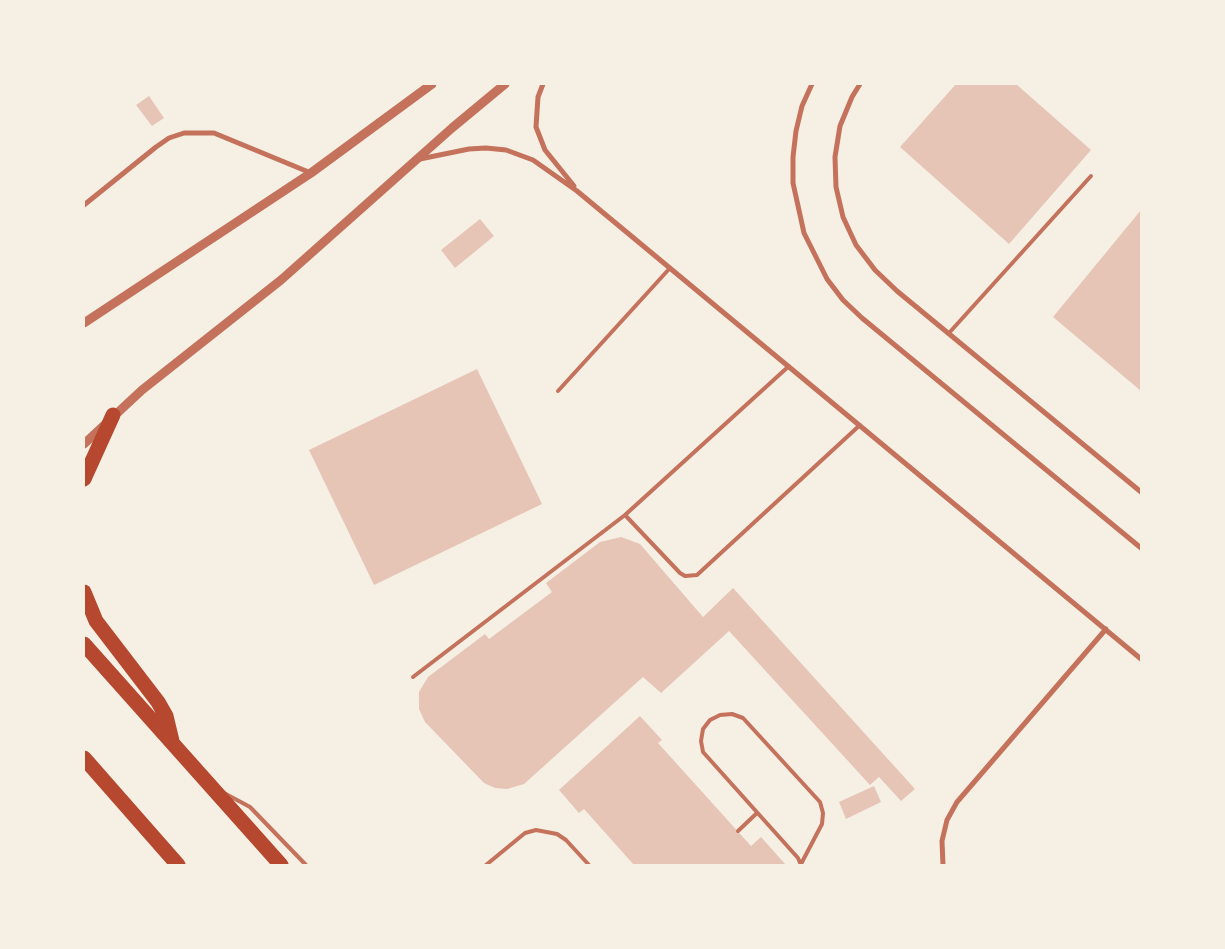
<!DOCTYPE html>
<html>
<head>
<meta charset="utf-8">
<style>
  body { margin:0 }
  #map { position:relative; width:1225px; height:949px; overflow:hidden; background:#f6efe4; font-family:Barlow,sans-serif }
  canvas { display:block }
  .frame { position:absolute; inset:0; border:85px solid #f6efe4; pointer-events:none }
</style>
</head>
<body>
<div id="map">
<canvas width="1225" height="949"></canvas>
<div class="frame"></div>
</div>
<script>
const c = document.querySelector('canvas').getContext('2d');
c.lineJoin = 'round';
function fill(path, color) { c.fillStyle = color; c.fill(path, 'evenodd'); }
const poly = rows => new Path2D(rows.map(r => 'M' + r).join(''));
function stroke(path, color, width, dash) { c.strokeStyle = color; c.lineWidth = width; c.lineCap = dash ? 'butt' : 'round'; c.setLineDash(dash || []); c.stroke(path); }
fill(poly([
  [956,84,1016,84,1091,150,1009,244,900,147],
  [149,96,164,118,152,126,136,105],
  [1141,210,1141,391,1053,317],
  [480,219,494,236,455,268,441,250],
  [477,369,542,504,374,585,309,450],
  [621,537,640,544,703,617,733,588,915,789,901,801,879,777,870,785,729,631,661,693,643,677,524,784,507,789,495,788,484,783,425,722,419,709,419,692,428,677,485,634,489,639,552,592,546,583,600,542],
  [640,716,662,740,658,743,751,846,761,837,786,865,634,865,584,809,579,813,559,790],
  [874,786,881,802,846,819,839,802]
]), '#e6c5b7');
stroke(poly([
  [949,333,1091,176],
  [558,391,670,268],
  [625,515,680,573,685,576,697,575,860,425],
  [413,677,625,515,789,366],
  [224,793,250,807,306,865],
  [738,831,757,813],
  [801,864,822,824,823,813,820,802,743,718,732,714,720,715,710,720,703,729,701,741,703,752,798,858,801,865],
  [486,865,525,833,536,830,557,834,566,840,589,865]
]), '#c5725c', 4);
stroke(poly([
  [543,84,538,97,536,127,545,150,574,186],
  [812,84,802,106,796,131,793,157,793,183,804,233,827,279,843,300,862,318,1141,548],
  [860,84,852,97,840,126,835,157,836,187,843,217,856,245,875,270,897,291,1141,492],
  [420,159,469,149,486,148,506,150,533,160,577,191,1141,659],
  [84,205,156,147,169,138,184,133,214,133,311,173],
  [943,865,942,841,947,820,957,802,1106,629]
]), '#c5725c', 5);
stroke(poly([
  [84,323,311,173,432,84],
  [84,444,142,390,281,280,452,128,505,84]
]), '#c5725c', 9);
stroke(poly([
  [84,479,113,415],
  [84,592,96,621,158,702,166,716,172,741],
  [84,644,281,865],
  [84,758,178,865]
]), '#b5482f', 15);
</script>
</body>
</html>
